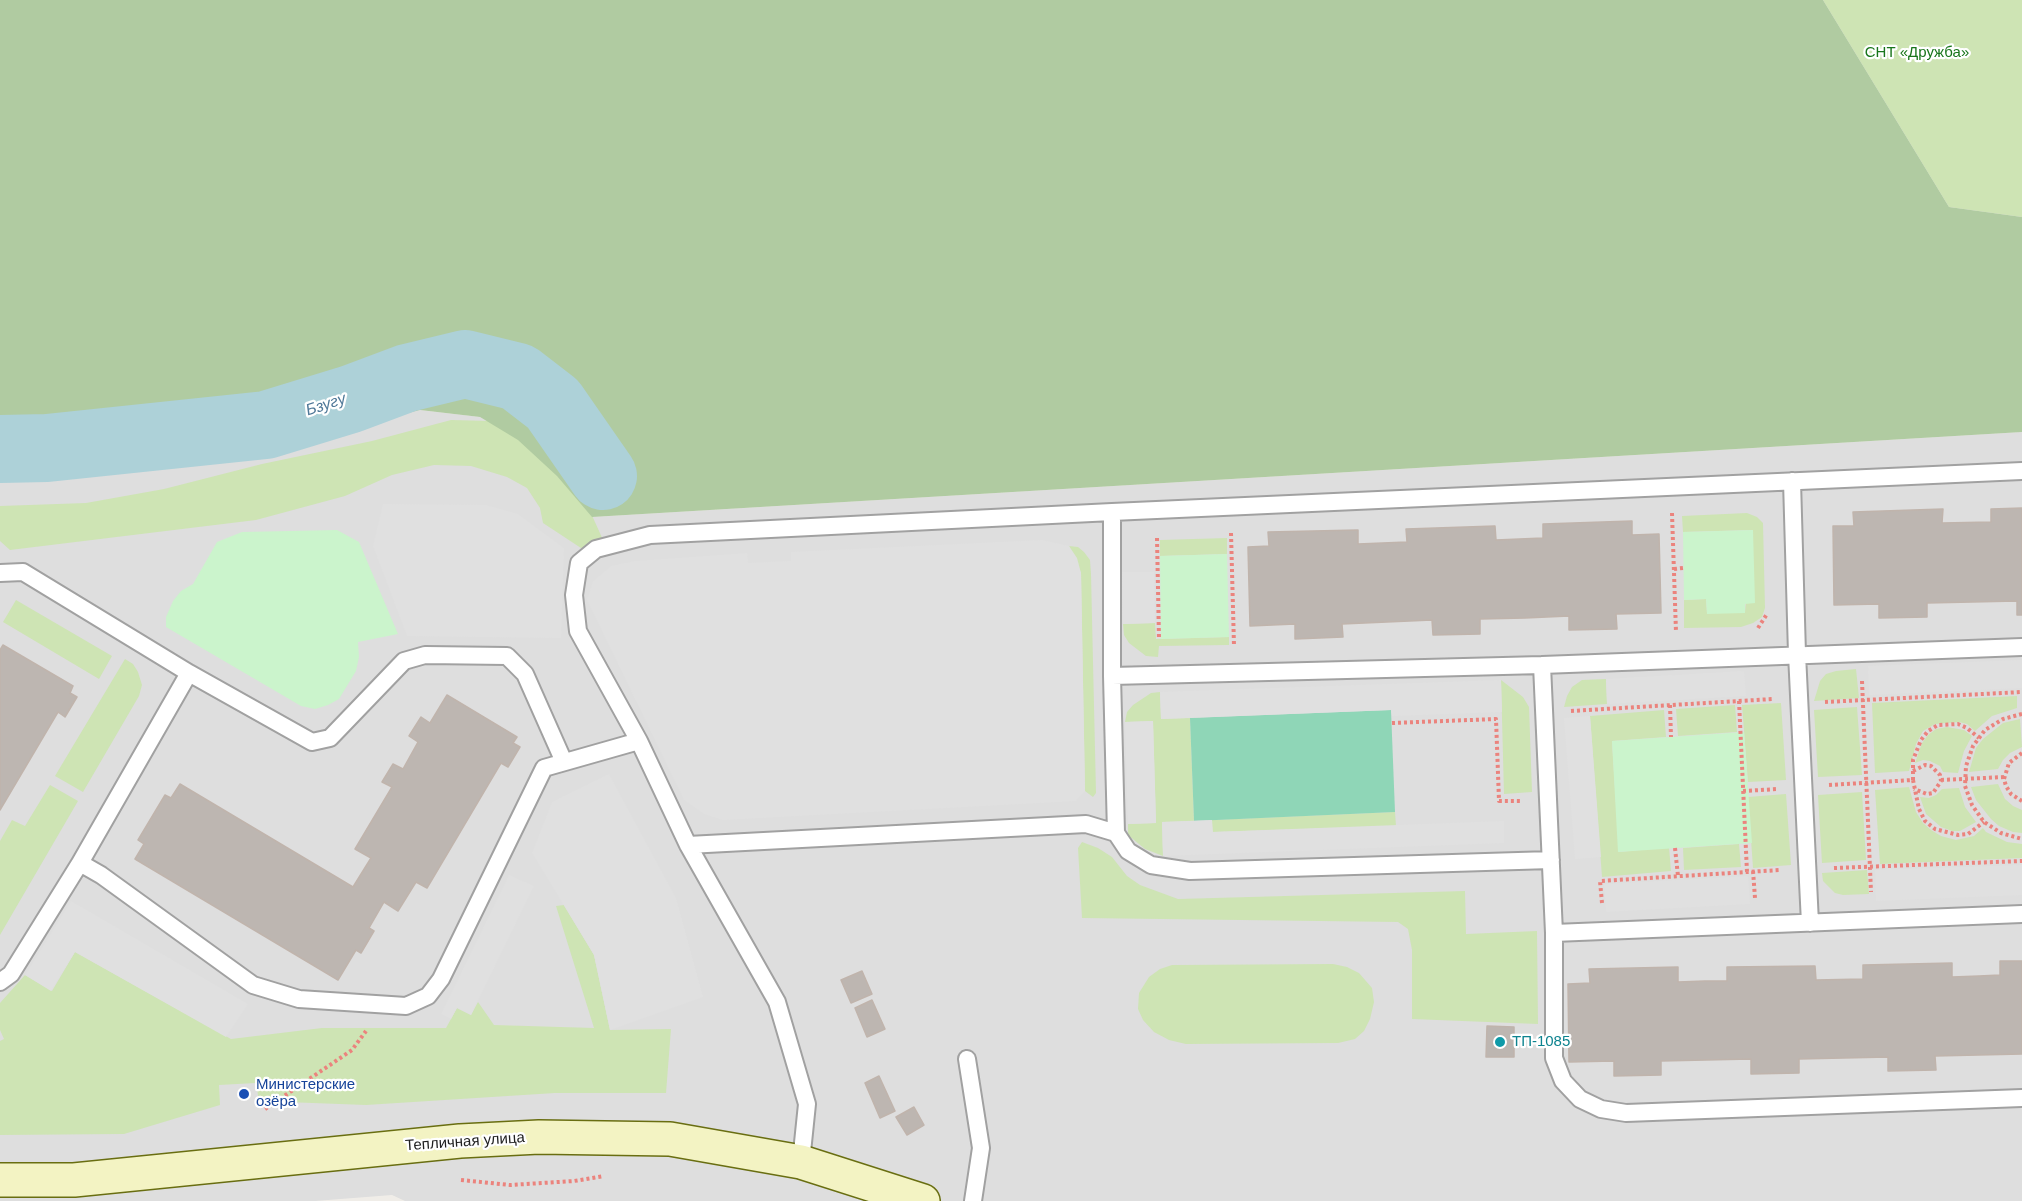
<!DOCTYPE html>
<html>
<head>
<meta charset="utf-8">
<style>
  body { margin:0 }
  canvas { display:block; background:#f0ede8 }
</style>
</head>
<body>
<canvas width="2022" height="1201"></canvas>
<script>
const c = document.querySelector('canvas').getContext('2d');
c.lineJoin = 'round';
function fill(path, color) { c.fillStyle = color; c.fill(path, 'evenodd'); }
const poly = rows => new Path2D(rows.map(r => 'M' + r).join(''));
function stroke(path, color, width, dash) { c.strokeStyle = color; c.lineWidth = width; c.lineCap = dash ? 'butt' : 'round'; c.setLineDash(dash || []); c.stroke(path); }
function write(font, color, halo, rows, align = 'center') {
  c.font = font + ' Helvetica,sans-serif'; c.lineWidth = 4.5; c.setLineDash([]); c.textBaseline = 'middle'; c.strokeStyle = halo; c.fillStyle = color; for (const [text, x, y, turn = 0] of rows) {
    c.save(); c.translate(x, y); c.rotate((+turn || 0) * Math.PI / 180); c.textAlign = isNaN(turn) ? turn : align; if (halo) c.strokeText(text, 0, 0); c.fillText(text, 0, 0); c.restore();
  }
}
fill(poly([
  [420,410,480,417,518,440,592,517,2022,432,2022,1201,405,1201,392,1195,315,1201,0,1201,0,476,209,459,335,432]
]), '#dedede');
fill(poly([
  [1823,0,2022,0,2022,217,1949,207],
  [451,420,491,421,511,428,580,489,604,542,581,548,543,523,540,508,527,488,507,477,471,466,434,465,392,475,345,496,256,520,10,550,0,541,0,506,86,503,164,489,262,464,372,441],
  [1747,513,1757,517,1763,523,1765,608,1762,617,1753,623,1741,627,1684,628,1684,600,1706,599,1707,613,1745,612,1753,530,1683,532,1682,516],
  [1227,538,1227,554,1160,556,1160,540],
  [1069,546,1078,547,1084,552,1090,560,1091,574,1096,793,1093,797,1085,791,1081,573],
  [16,600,112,656,99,679,3,622],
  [1155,623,1156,639,1229,637,1229,645,1159,646,1158,657,1146,656,1129,643,1124,635,1123,624],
  [125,659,133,664,138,672,142,685,139,696,83,792,55,776],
  [1856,669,1859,698,1814,701,1820,681,1826,674,1836,671],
  [1606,679,1607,704,1564,707,1567,696,1572,687,1582,680],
  [1501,680,1523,697,1529,707,1532,792,1504,794],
  [1160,692,1161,719,1190,718,1194,821,1162,822,1163,856,1145,849,1128,835,1128,824,1156,823,1153,721,1125,722,1127,712,1133,705,1151,693],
  [2017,696,2017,708,1992,716,1975,731,1967,724,1959,722,1935,724,1923,731,1916,744,1909,771,1875,773,1872,703],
  [1781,703,1786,780,1748,782,1742,705],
  [1735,705,1737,732,1678,736,1676,709],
  [1857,707,1862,775,1818,777,1814,710],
  [1664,710,1666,737,1612,741,1619,852,1669,847,1671,871,1602,877,1590,716],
  [2020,719,2022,747,2010,753,2003,760,1998,769,1969,772,1976,748,1983,739,2003,723],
  [1947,727,1964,730,1972,736,1964,751,1958,773,1943,772,1940,766,1930,761,1923,760,1915,763,1922,743,1928,735,1936,729],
  [1998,784,2005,799,2013,806,2022,810,2022,833,2013,832,1999,826,1991,819,1976,800,1971,787],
  [50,785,78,801,0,935,0,841,12,820,25,826],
  [1909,787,1916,812,1923,823,1931,830,1941,836,1956,840,1974,836,1983,828,1986,832,2007,842,2022,844,2022,858,1880,864,1875,790],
  [1959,788,1965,807,1976,822,1960,831,1952,831,1941,827,1926,814,1920,797,1929,798,1936,795,1942,789],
  [1862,792,1866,860,1822,863,1818,795],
  [1786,794,1791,865,1753,868,1748,797],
  [1395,812,1396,826,1212,832,1212,820],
  [1082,842,1098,848,1112,857,1127,876,1140,885,1178,899,1465,891,1466,934,1537,931,1538,1024,1412,1019,1412,950,1408,929,1398,922,1082,918,1078,848],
  [1739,844,1741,867,1684,870,1683,848],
  [1867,870,1869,894,1843,895,1835,893,1823,881,1822,873],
  [564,905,594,955,610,1030,671,1029,666,1093,555,1093,366,1105,259,1101,256,1083,219,1085,220,1105,124,1134,0,1135,0,1041,4,1039,0,1030,0,1003,25,975,52,991,75,952,231,1039,322,1028,446,1028,457,1008,471,1015,478,1002,494,1025,594,1028,556,906],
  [1333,964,1347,967,1359,973,1372,988,1374,1002,1370,1019,1364,1031,1355,1039,1338,1043,1186,1044,1169,1040,1154,1032,1143,1020,1138,1009,1139,993,1149,977,1160,969,1172,965]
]), '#cee4b4');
fill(poly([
  [0,0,1823,0,1949,207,2022,217,2022,432,592,517,557,476,518,440,480,417,420,410,335,432,209,459,0,476]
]), '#b0cba1');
fill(poly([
  [337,530,359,542,398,634,358,642,359,657,356,671,339,699,328,705,315,709,301,706,166,627,166,617,173,601,181,591,193,584,217,542,242,532],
  [1753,530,1755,603,1745,604,1745,613,1707,614,1706,599,1684,600,1683,532],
  [1227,554,1229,637,1161,639,1160,556],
  [1744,732,1752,843,1618,852,1612,741]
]), '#cbf4cc');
fill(poly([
  [1391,710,1395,812,1194,821,1190,718]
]), '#8fd6b7');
fill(poly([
  [383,504,486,505,518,514,564,548,561,638,407,636,373,546],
  [1042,540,1069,546,1077,558,1081,573,1085,791,1076,801,723,820,704,814,684,800,587,600,593,581,611,566,635,561,747,553,748,563,791,561,791,552],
  [1122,572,1154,572,1155,623,1123,624],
  [2022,660,2022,688,1869,695,1868,666],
  [1744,671,1746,696,1607,704,1606,679],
  [1501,680,1502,712,1392,716,1391,710,1161,719,1160,692],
  [1590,716,1601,857,1575,859,1564,718],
  [1153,721,1156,823,1128,824,1125,722],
  [609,774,676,898,703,997,610,1030,594,955,532,853,552,802],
  [1212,820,1213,832,1504,821,1504,843,1163,856,1162,822],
  [2022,865,2022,895,1876,901,1875,870],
  [509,875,534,886,471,1015,457,1008,451,1019,441,1014],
  [1748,876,1750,904,1606,912,1604,884],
  [71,901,248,1004,226,1037,75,952,51,991,25,975]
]), '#e0e0e0');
stroke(poly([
  [0,449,47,448,266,425,351,399,407,378,465,364,518,377,553,404,603,476]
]), '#add1d8', 68);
const building = poly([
  [2022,508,2022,615,2017,615,2017,601,1927,603,1927,617,1879,618,1879,604,1834,605,1833,526,1854,526,1853,512,1943,509,1942,523,1991,522,1991,509,2022,508],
  [1632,521,1632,535,1659,534,1661,613,1616,614,1617,629,1569,630,1569,616,1525,618,1480,619,1480,634,1433,635,1432,620,1342,624,1343,637,1295,639,1295,624,1250,626,1248,547,1269,546,1268,532,1358,530,1358,544,1407,542,1406,529,1495,526,1496,540,1543,538,1543,524,1632,521],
  [3,645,73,686,70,693,77,697,65,717,58,712,0,810,0,650,3,645],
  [447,695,517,737,513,743,520,747,508,767,501,763,427,888,416,882,398,911,384,902,369,928,374,931,361,953,356,950,338,980,135,859,144,844,138,840,165,795,171,798,180,784,353,887,371,858,355,849,392,787,382,782,393,764,403,769,418,742,409,736,421,717,430,723,447,695],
  [2000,961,2022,961,2022,1054,1935,1056,1936,1070,1888,1071,1888,1057,1799,1059,1799,1073,1751,1074,1751,1059,1661,1061,1661,1075,1614,1076,1614,1061,1569,1062,1568,984,1590,983,1589,969,1678,967,1678,982,1705,981,1727,981,1727,967,1815,966,1816,980,1863,979,1863,965,1952,963,1952,977,1979,976,2000,975,2000,961],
  [862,971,872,994,851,1003,841,980,862,971],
  [872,1000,885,1029,867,1037,855,1008,872,1000],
  [1487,1026,1514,1027,1514,1057,1486,1057,1487,1026],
  [879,1076,895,1111,880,1118,865,1083,879,1076],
  [914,1107,924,1125,907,1135,896,1117,914,1107]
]);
fill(building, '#bdb6b1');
stroke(building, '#c0b4ac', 1.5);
const lane = poly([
  [1792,481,1797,654,1810,923],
  [0,573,23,572,189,673,312,742,330,738,404,661,425,655,507,656,525,674,564,762],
  [1542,665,1554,933,1554,1058,1563,1081,1580,1099,1601,1109,1626,1113,2022,1098],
  [1112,676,1112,512,2022,471],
  [639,741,578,631,574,595,579,563,596,549,650,535,1112,512],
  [1116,833,1112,676,1542,665,2022,647],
  [688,845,1086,824,1116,833,1128,851,1151,865,1190,871,1551,860],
  [80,863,189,673],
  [1554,933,2022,914],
  [0,982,11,974,80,863,101,875,253,985,299,999,406,1006,428,996,441,979,544,768,639,741,688,845,777,1002,807,1104,801,1162],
  [967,1059,981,1148,973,1201]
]);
const secondary = poly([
  [0,1180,74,1180,460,1141,539,1137,670,1139,801,1162,923,1201]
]);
stroke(lane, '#a1a1a1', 20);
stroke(secondary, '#696e11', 36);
stroke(poly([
  [1672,513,1676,632],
  [1231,533,1234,646],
  [1157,538,1159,639],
  [1674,569,1683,568],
  [1758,628,1767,614],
  [1862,681,1871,892],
  [1739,701,1747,872],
  [1825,702,2022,692],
  [1670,705,1671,737],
  [1571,711,1773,699],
  [2022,714,2003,719,1985,730,1973,746,1966,766,1965,786,1972,805,1984,822,2001,833,2022,839],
  [1392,723,1496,719,1499,801,1520,801],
  [2022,753,2009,763,2004,779,2006,786,2011,794,2022,801],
  [1913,771,1925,765,1931,766,1940,775,1941,781,1933,793,1927,794,1914,789],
  [1913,780,1913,760,1921,740,1928,731,1938,725,1958,724,1967,728,1979,738],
  [1941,780,2005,777],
  [1829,785,1913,780,1919,809,1925,821,1935,829,1958,835,1968,834,1984,822],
  [1743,791,1778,789],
  [1675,848,1678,876],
  [1834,868,2022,861],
  [1753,871,1755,898],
  [1602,903,1600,881,1780,870],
  [265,1109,352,1050,366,1031],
  [461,1180,510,1185,574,1181,604,1176]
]), '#eb837d', 4, [3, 3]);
stroke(lane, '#fff', 16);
stroke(secondary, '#f3f3c3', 33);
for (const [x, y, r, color] of [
  [1500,1042,6,"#0f9aa8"],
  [244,1094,6,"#1a4fb4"]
]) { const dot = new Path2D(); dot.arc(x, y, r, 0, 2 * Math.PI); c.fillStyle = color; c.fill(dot); stroke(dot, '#fff', 2); }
write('15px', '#18751b', '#fff', [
  ["СНТ «Дружба»",1917,53]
]);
write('15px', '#0d838f', '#fff', [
  ["ТП-1085",1512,1042]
], 'left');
write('15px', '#164399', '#fff', [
  ["Министерские",256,1085],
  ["озёра",256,1102]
], 'left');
write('15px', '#202020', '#fff', [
  ["Тепличная улица",465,1142,-4]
]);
write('italic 16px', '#4f7898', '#fff', [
  ["Бзугу",326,405,-18]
]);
</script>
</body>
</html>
